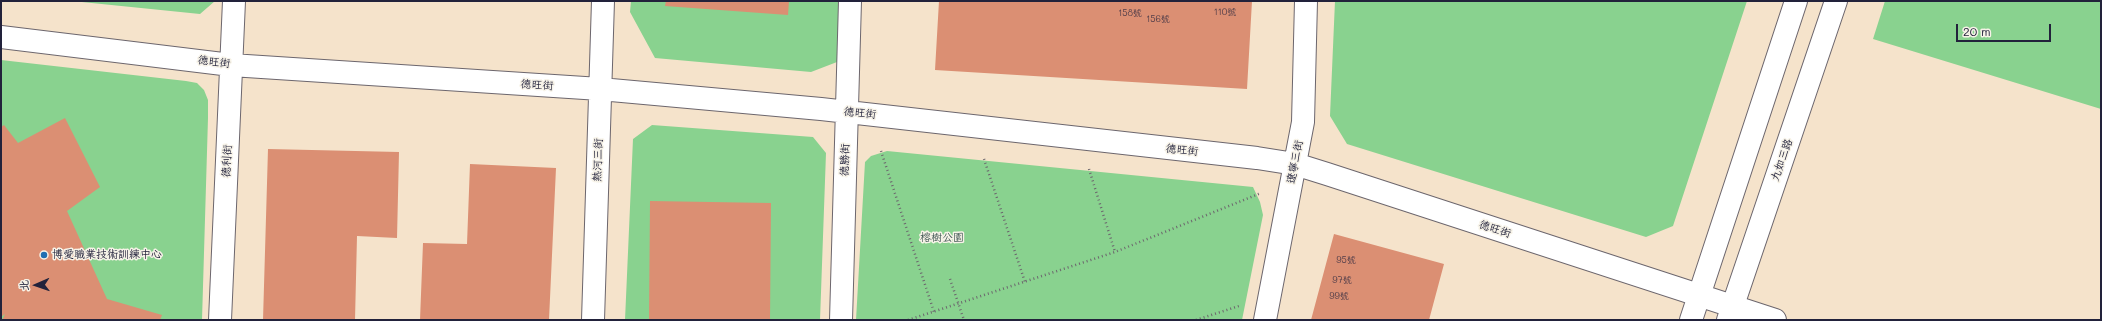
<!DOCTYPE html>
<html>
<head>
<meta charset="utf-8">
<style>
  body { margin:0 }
  #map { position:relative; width:2102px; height:321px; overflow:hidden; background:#f5e3cb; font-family:Mali,"LXGW WenKai TC",sans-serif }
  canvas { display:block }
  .frame { position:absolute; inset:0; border:2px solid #22223b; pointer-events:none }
  .north { position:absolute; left:16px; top:265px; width:40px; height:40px; -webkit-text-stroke:3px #f7f3e8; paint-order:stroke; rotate:268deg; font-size:11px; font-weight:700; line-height:16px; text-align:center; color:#22223b }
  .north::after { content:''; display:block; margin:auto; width:14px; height:18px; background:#22223b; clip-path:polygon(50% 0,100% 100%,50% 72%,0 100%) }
  .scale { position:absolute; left:1956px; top:24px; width:95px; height:18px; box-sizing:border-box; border:2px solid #22223b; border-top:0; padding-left:5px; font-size:12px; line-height:14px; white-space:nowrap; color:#22223b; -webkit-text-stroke:3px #f7f3e8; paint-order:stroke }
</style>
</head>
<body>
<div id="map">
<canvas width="2102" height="321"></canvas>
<div class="frame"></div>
<div class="north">北</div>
<div class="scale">20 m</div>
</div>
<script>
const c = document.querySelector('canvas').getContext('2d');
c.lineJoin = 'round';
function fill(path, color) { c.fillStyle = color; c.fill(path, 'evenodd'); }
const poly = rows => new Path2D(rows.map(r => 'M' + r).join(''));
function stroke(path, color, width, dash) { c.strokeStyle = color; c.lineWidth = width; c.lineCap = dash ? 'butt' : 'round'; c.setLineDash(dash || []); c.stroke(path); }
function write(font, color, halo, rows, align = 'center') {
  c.font = font + ' Mali,"LXGW WenKai TC",sans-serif'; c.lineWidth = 3; c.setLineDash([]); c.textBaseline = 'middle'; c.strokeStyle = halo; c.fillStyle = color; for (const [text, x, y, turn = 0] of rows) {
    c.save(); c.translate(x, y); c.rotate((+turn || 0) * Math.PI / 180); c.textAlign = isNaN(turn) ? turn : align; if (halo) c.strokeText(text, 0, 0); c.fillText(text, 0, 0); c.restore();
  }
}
fill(poly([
  [72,1,215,1,200,14],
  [631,1,839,1,837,62,811,72,655,58,630,12],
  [1335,1,1747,1,1673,226,1646,237,1347,144,1330,116],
  [1885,1,2101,1,2101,109,1873,39],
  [1,60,186,81,197,83,204,90,208,100,208,118,202,320,1,320],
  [652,125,813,137,826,153,820,320,625,320,633,139],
  [887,151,1253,187,1260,202,1263,215,1242,320,856,320,865,162,871,156]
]), '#89d28f');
fill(poly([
  [666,1,789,1,788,15,665,6],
  [939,1,1252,1,1247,89,935,70],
  [65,118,100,187,67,211,107,299,162,315,160,320,2,320,5,314,1,317,1,127,4,125,18,143],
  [268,149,399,152,397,238,357,236,355,320,263,320],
  [470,164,556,168,549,320,420,320,423,243,467,244],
  [650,201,771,203,770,320,649,320],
  [1334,234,1444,264,1429,320,1311,320]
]), '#db8f73');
const street = poly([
  [1,37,231,65,600,89,821,109,1257,158,1295,164,1327,174,1775,320],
  [220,320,234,1],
  [593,320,603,1],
  [841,320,850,1],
  [1265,320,1303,122,1306,1]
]);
const secondary = poly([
  [1691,320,1796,1],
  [1728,320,1836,1]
]);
stroke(street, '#6c666d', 24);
stroke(secondary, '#6c666d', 24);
stroke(poly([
  [881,151,934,312],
  [984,159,1025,282],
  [1089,169,1115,252],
  [950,279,964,320],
  [908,320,1115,252,1261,193],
  [1196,320,1239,306]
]), '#6c666d', 2.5, [1, 3]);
stroke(street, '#fff', 22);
stroke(secondary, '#fff', 22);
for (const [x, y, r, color] of [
  [44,255,4,"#1f6fb2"]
]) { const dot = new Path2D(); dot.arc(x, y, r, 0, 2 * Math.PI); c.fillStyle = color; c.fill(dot); stroke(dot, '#f7f3e8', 1.5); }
write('9px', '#503d49', null, [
  ["110號",1225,12],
  ["158號",1130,13],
  ["156號",1158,19],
  ["95號",1346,260],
  ["97號",1342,280],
  ["99號",1339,296]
]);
write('11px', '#22223b', '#f7f3e8', [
  ["德旺街",214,62,7],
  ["德旺街",537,85,4],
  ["德旺街",860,113,6],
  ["德旺街",1182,150,6],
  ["熱河三街",598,160,-88],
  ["德勝街",845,160,-89],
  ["九如三路",1782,160,-71],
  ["德利街",227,161,-87],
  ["遼寧三街",1295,162,-79],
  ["德旺街",1495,229,18]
]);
write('11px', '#415754', '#f7f3e8', [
  ["榕樹公園",942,238]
]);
write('11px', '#22223b', '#f7f3e8', [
  ["博愛職業技術訓練中心",52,255]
], 'left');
</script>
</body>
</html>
